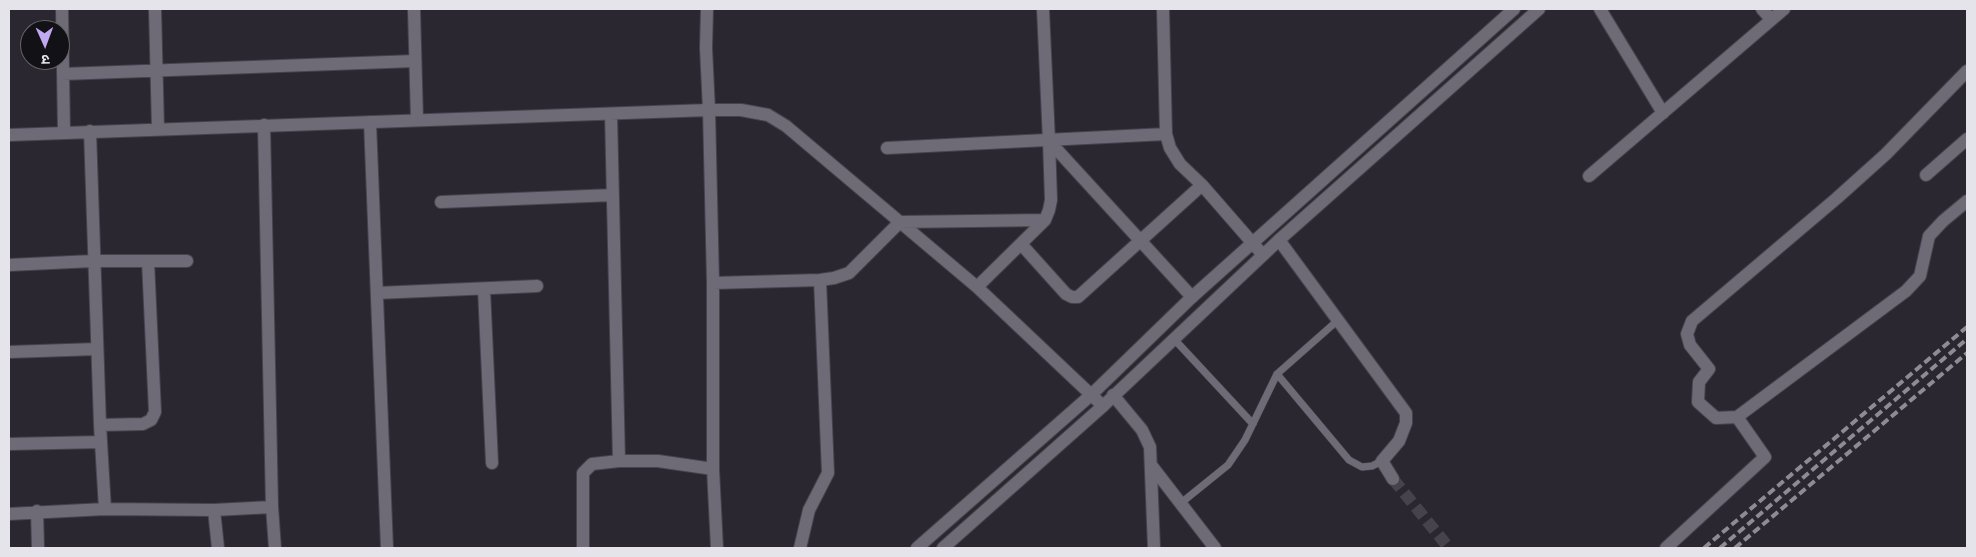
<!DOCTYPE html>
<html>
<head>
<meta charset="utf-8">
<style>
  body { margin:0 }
  #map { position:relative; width:1976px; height:557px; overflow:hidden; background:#2a2731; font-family:"Varela Round","Noto Sans Devanagari",sans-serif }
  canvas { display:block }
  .frame { position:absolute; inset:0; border:10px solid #e6e4eb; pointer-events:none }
  .north { position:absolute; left:20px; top:20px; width:50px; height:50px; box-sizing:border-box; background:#121115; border:1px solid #67656b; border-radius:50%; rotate:178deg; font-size:14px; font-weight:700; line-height:20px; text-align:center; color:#e6e4eb }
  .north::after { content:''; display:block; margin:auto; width:18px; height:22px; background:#c1a8f3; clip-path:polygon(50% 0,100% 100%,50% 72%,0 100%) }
</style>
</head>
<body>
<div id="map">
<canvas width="1976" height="557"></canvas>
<div class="frame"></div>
<div class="north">उ</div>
</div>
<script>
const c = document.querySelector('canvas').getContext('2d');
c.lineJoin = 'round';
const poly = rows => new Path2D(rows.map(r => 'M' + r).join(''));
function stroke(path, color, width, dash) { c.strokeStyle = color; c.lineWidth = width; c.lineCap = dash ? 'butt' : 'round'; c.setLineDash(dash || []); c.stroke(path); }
stroke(poly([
  [1393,479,1449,548]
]), '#46434d', 12, [12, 6]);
const service = poly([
  [1174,339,1253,424],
  [1277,374,1349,460,1362,467,1372,466,1382,461],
  [1181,503,1228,465,1245,440,1277,374,1337,321]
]);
const minor = poly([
  [62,9,64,132],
  [155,9,158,129],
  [414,9,417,120],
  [707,9,706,48,709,110,713,283,713,469,717,548],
  [1163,9,1166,134,1170,148,1180,164,1202,185,1263,255],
  [1600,9,1663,113],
  [1762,9,1771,19],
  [1967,71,1886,154,1837,198,1692,321,1687,334,1690,345,1709,369,1699,382,1698,402,1716,418,1737,417,1906,291,1920,276,1929,236,1943,221,1967,201],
  [63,74,415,61],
  [611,114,619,461],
  [370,122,387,548],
  [264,125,272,507],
  [90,131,100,425,105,509],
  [9,135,709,110,741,110,768,115,786,126,977,287,1103,406],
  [1049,141,1192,297],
  [887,148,1166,134],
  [1926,175,1967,139],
  [1589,176,1784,9],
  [441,202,613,195],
  [1279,240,1406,413,1406,423,1399,441,1382,461,1393,479],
  [1021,244,1066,294,1072,297,1078,297,1202,185],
  [9,265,93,261,187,261],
  [713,283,820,280,834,278,849,273,900,222,1045,220],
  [977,287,1045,220,1049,210,1051,200,1049,141,1043,9],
  [484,289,492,463],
  [377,293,537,286],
  [9,352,97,349],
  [1113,395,1142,430,1150,447,1154,548],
  [100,425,143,424,151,420,155,412,148,261],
  [9,444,101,442],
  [1151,465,1215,548],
  [214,510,218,548],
  [37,511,38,548],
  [9,514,105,509,214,510,272,507,275,548],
  [583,548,583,473,592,464,619,461,658,461,713,469],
  [800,548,809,510,828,473,820,280],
  [1666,548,1765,457,1737,417]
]);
const tertiary = poly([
  [917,548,1091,395,1192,297,1514,9],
  [943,548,1103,406,1279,240,1539,9]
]);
stroke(service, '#46434b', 8);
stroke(minor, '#46434b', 14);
stroke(tertiary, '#46434b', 14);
stroke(service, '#6e6b77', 7);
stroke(minor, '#6e6b77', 12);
stroke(tertiary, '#6e6b77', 12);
stroke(poly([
  [1704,548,1967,327],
  [1720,548,1967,339],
  [1735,548,1967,353]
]), '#8e8b94', 4, [8, 4]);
</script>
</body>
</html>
